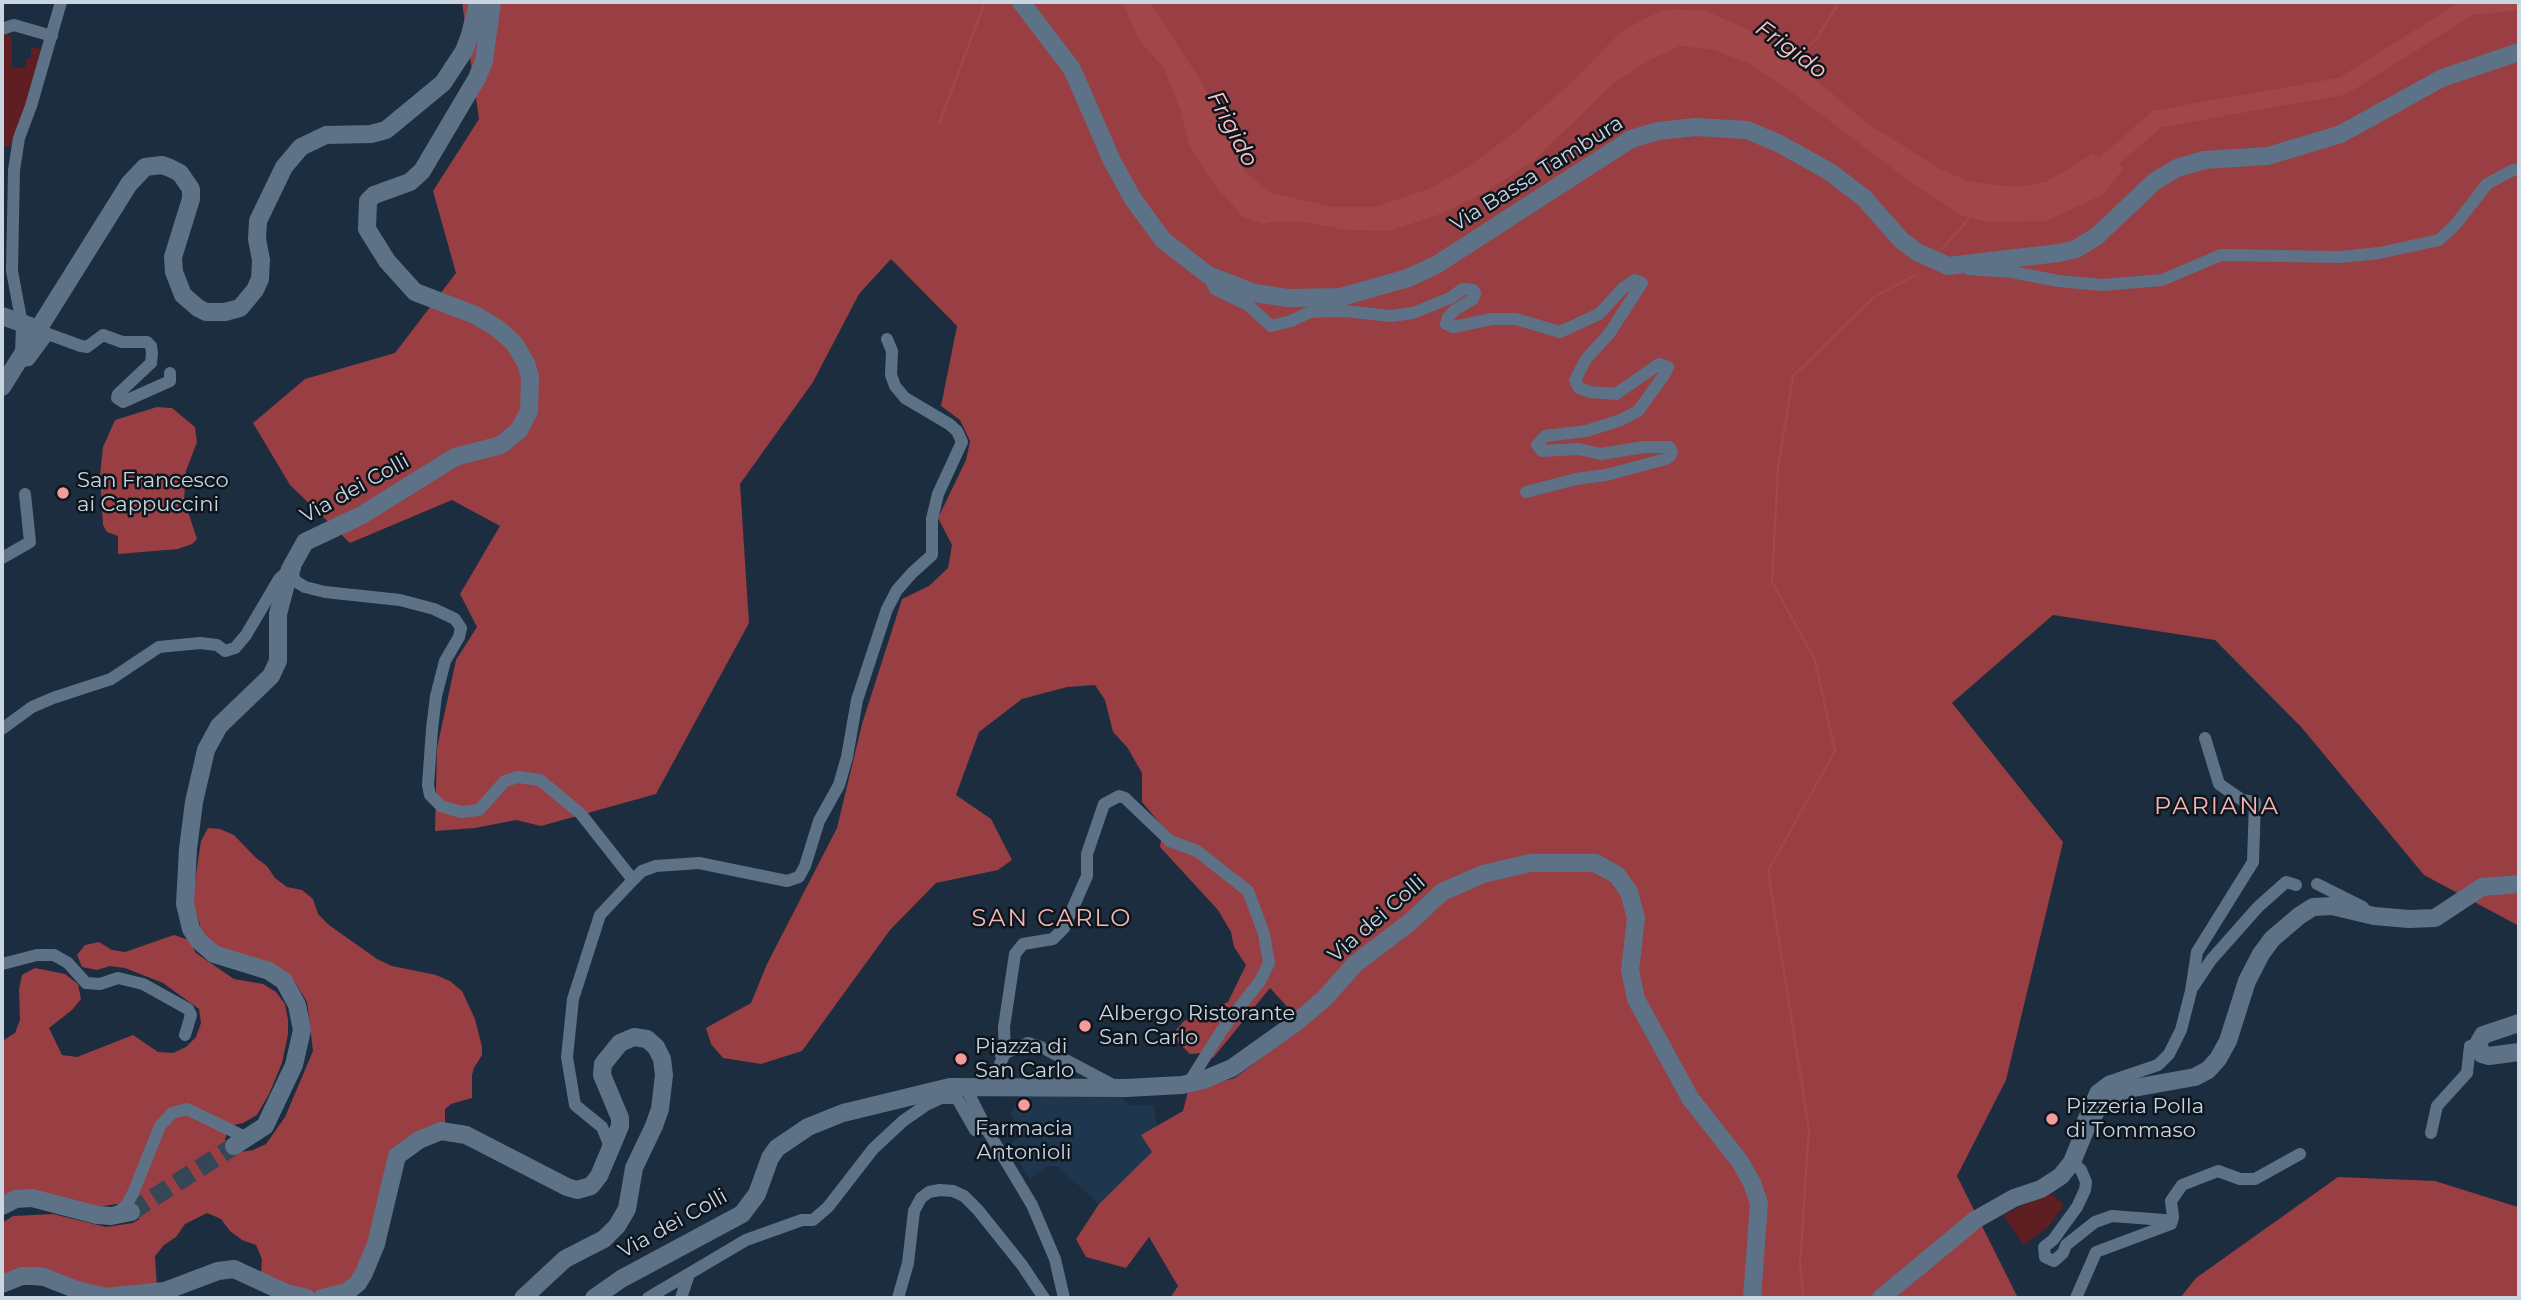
<!DOCTYPE html>
<html>
<head>
<meta charset="utf-8">
<style>
  body { margin:0 }
  #map { position:relative; width:2521px; height:1300px; overflow:hidden; background:#1b2d3f; font-family:Montserrat,sans-serif }
  canvas { display:block }
  .frame { position:absolute; inset:0; border:4px solid #c9d5e0; pointer-events:none }
</style>
</head>
<body>
<div id="map">
<canvas width="2521" height="1300"></canvas>
<div class="frame"></div>
</div>
<script>
const c = document.querySelector('canvas').getContext('2d');
c.lineJoin = 'round';
function fill(path, color) { c.fillStyle = color; c.fill(path, 'evenodd'); }
const poly = rows => new Path2D(rows.map(r => 'M' + r).join(''));
function stroke(path, color, width, dash) { c.strokeStyle = color; c.lineWidth = width; c.lineCap = dash ? 'butt' : 'round'; c.setLineDash(dash || []); c.stroke(path); }
function write(font, color, halo, rows, align = 'center') {
  c.font = font + ' Montserrat,sans-serif'; c.lineWidth = 5; c.setLineDash([]); c.textBaseline = 'middle'; c.strokeStyle = halo; c.fillStyle = color; for (const [text, x, y, turn = 0] of rows) {
    c.save(); c.translate(x, y); c.rotate((+turn || 0) * Math.PI / 180); c.textAlign = isNaN(turn) ? turn : align; if (halo) c.strokeText(text, 0, 0); c.fillText(text, 0, 0); c.restore();
  }
}
fill(poly([
  [1116,1093,1130,1105,1154,1105,1157,1126,1141,1135,1153,1152,1099,1204,1057,1166,1047,1166,1030,1179,1008,1146,1021,1136,1011,1114,1015,1106,1024,1097,1028,1094]
]), '#1f374e');
fill(poly([
  [2,33,8,34,12,38,12,68,25,68,26,59,31,58,31,46,44,50,13,147,2,146],
  [2050,1192,2064,1205,2049,1226,2024,1245,2003,1215]
]), '#5e1e22');
fill(poly([
  [462,2,2519,2,2519,926,2424,875,2302,728,2215,640,2053,615,1952,703,2063,842,2006,1080,1957,1176,2018,1298,1170,1298,1178,1286,1149,1237,1126,1268,1086,1257,1076,1239,1099,1204,1152,1152,1141,1135,1183,1111,1188,1091,1235,1078,1304,1025,1270,988,1213,1058,1201,1053,1190,1054,1178,1042,1176,1030,1184,1021,1228,1002,1246,965,1234,947,1231,932,1218,910,1160,847,1163,827,1142,802,1142,773,1127,747,1113,732,1105,700,1095,685,1067,687,1022,699,979,732,956,795,991,819,1012,860,998,870,936,883,890,930,802,1051,761,1064,723,1058,711,1044,706,1028,751,1003,767,964,837,828,862,724,902,599,929,586,948,568,952,545,938,518,966,460,970,441,960,420,941,406,957,326,891,259,859,294,813,382,740,484,749,623,656,794,541,826,516,820,475,828,435,831,437,748,456,660,477,627,460,594,500,526,452,500,350,543,290,485,253,423,305,379,395,353,456,273,433,191,479,119],
  [157,407,172,408,195,427,197,442,186,471,184,500,197,539,192,544,178,549,118,554,118,536,107,532,103,525,100,475,103,447,115,420],
  [208,828,220,829,234,835,255,857,267,866,275,878,287,887,302,890,313,899,318,914,329,925,377,959,392,966,436,975,450,981,462,991,475,1019,482,1047,482,1055,474,1068,472,1075,472,1098,451,1104,445,1109,445,1122,439,1134,402,1153,371,1249,350,1282,320,1294,297,1290,261,1273,262,1259,256,1245,242,1240,230,1231,221,1219,207,1213,185,1224,176,1237,164,1245,155,1256,157,1288,92,1291,40,1268,33,1268,2,1280,2,1223,13,1216,53,1214,106,1227,133,1223,139,1219,138,1212,124,1203,97,1207,2,1198,2,1041,15,1033,20,1020,19,989,22,975,35,968,65,974,78,984,81,999,72,1010,49,1028,62,1055,77,1057,133,1035,158,1052,173,1053,186,1047,196,1037,201,1023,199,1009,163,983,125,968,110,966,97,970,82,967,77,955,85,945,99,942,112,950,125,952,174,935,189,940,196,953,234,979,263,984,276,992,285,1004,288,1020,288,1034,282,1063,269,1094,257,1115,243,1123,229,1126,225,1140,234,1153,253,1150,266,1144,285,1117,313,1051,307,1002,293,979,233,955,210,942,201,928,192,900,201,841],
  [2338,1177,2435,1181,2518,1207,2519,1196,2519,1298,2180,1298,2196,1278]
]), '#993e42');
fill(poly([
  [1122,2,1150,2,1202,83,1236,147,1245,172,1271,193,1333,207,1374,207,1426,190,1465,169,1517,130,1572,82,1619,34,1645,18,1669,9,1706,11,1756,33,1796,63,1867,123,1942,170,1971,182,2016,187,2046,182,2092,154,2124,168,2102,195,2047,221,1987,222,1961,215,1915,185,1782,85,1746,62,1713,50,1680,46,1648,61,1614,83,1532,162,1485,192,1441,214,1389,231,1346,230,1303,222,1276,221,1264,224,1242,216,1213,183,1190,147,1181,112,1164,68,1139,40]
]), '#a2464a');
stroke(poly([
  [1789,58,1808,47,1817,38,1839,2],
  [939,124,985,2],
  [1942,249,1972,215],
  [1803,1298,1800,1263,1809,1129,1768,871,1835,751,1815,660,1772,582,1778,468,1793,376,1875,296,1918,274]
]), '#a2464a', 2.5);
stroke(poly([
  [2091,177,2157,119,2343,86,2470,6,2512,2]
]), '#a2464a', 18);
stroke(poly([
  [131,1212,234,1146]
]), '#354657', 18, [18, 9]);
stroke(poly([
  [2,29,14,25,52,36],
  [1969,269,2011,272,2059,281,2102,285,2162,280,2221,255,2341,257,2379,253,2439,240,2456,224,2487,184,2513,170,2519,170],
  [1208,275,1215,289,1248,305,1271,326,1291,321,1310,312,1344,311,1391,316,1413,313,1450,298,1463,289,1473,290,1475,293,1473,299,1455,310,1448,317,1446,324,1453,327,1492,319,1516,319,1560,332,1599,314,1623,288,1635,280,1642,283,1609,334,1586,359,1575,380,1579,388,1590,392,1616,394,1659,364,1668,367,1664,375,1638,411,1621,420,1586,431,1545,436,1537,445,1542,451,1578,449,1601,454,1644,447,1669,447,1672,451,1670,456,1666,459,1606,475,1576,479,1526,492],
  [21,357,22,324,12,271,14,170,19,138,31,106,61,2],
  [22,361,29,360,48,334,81,346,87,347,103,335,122,342,147,342,151,346,152,353,151,363,118,394,117,398,123,402,170,381,170,373],
  [2,558,30,542,25,494],
  [295,568,293,574,295,581,305,587,325,592,400,600,434,609,455,619,461,628,459,637,445,661,436,696,432,729,428,785,430,795,441,806,461,812,479,810,505,781,518,777,540,780,581,814,633,880],
  [2,729,32,707,53,698,111,679,159,647,200,643,217,645,225,651,235,648,246,635,279,579,289,570],
  [2317,884,2363,907],
  [2,964,37,955,54,955,68,963,86,983,100,984,118,978,143,984,188,1009,191,1015,185,1035],
  [2193,987,2211,960,2258,907,2286,882,2296,885],
  [1047,1050,1115,1086],
  [1001,1055,1028,1043,1041,1047],
  [968,1086,968,1092,986,1128,1032,1205,1055,1259,1064,1298],
  [990,1086,1005,1053,1004,1027,1015,954,1023,944,1053,939,1064,928,1087,876,1087,854,1104,804,1119,796,1125,798,1170,841,1197,851,1248,891,1264,934,1269,963,1260,981,1222,1030,1188,1084],
  [2080,1127,2096,1091,2108,1082,2158,1065,2169,1054,2181,1030,2191,991,2197,952,2253,862,2255,802,2242,800,2219,784,2205,738],
  [2431,1133,2437,1106,2467,1073,2470,1046,2478,1044],
  [611,1149,602,1127,575,1105,567,1057,573,999,600,915,633,880,642,871,656,866,699,863,787,881,799,877,805,866,819,821,839,785,847,757,857,700,887,609,897,590,912,573,932,555,932,519,938,494,962,442,957,431,949,424,905,398,895,386,891,375,892,351,887,339],
  [2072,1162,2081,1170,2086,1182,2085,1190,2077,1207,2053,1240,2044,1247,2045,1257,2054,1261,2063,1253,2066,1245,2095,1222,2112,1216,2164,1220,2171,1224],
  [116,1213,126,1206,133,1193,160,1126,172,1113,187,1109,247,1138],
  [2171,1224,2173,1217,2171,1201,2182,1185,2218,1171,2240,1179,2255,1179,2300,1154],
  [648,1298,746,1240,802,1220,813,1220,828,1207,873,1149,903,1121,926,1105,941,1098,954,1098,958,1100,975,1130,986,1128],
  [681,1298,689,1274],
  [898,1298,908,1263,914,1211,921,1198,929,1192,940,1190,953,1191,964,1196,978,1210,1022,1265,1044,1298],
  [2076,1298,2096,1252,2171,1224]
]), '#5e7287', 12);
stroke(poly([
  [1021,2,1072,69,1113,163,1133,199,1163,240,1208,275,1254,293,1288,298,1341,297,1408,278,1436,265,1631,139,1658,131,1696,127,1747,130,1780,144,1830,172,1864,198,1902,241,1917,252,1948,266,2059,253,2076,249,2097,236,2155,181,2177,168,2204,160,2268,156,2341,134,2442,78,2519,52],
  [2,316,38,329],
  [2,387,129,184,145,167,162,165,170,168,180,173,191,189,191,199,173,257,174,272,183,295,198,308,206,312,225,312,240,308,255,290,260,279,261,260,257,239,258,221,284,167,301,147,326,135,371,134,386,130,443,83,464,51,470,35,478,2],
  [2519,1023,2483,1035,2478,1044,2482,1054,2489,1056,2519,1052],
  [234,1146,265,1126,294,1065,302,1030,297,1005,284,981,269,971,214,954,199,941,191,929,185,904,188,849,194,802,206,750,219,726,271,676,278,661,278,614,290,569,305,542,362,515,455,457,501,445,519,430,529,411,530,377,526,363,514,343,497,328,475,315,415,292,387,261,367,229,368,201,374,195,410,182,422,171,477,78,484,61,492,2],
  [2,1206,16,1199,32,1198,97,1215,111,1216,131,1212],
  [2,1284,22,1276,34,1276,44,1277,77,1290,105,1297,165,1291,218,1271,234,1269,286,1293,307,1298],
  [322,1298,347,1292,358,1283,364,1273,376,1244,397,1156,419,1140,441,1131,466,1135,567,1187,577,1190,591,1186,599,1176,620,1126,620,1118,602,1075,603,1064,620,1043,634,1037,647,1039,656,1047,662,1059,664,1075,660,1109,654,1126,634,1168,627,1209,617,1226,604,1239,565,1259,523,1298],
  [594,1298,621,1279,742,1214,757,1194,770,1158,777,1148,808,1127,843,1113,950,1087,1126,1088,1182,1085,1203,1080,1232,1068,1298,1021,1325,998,1355,964,1410,922,1442,892,1483,874,1530,863,1595,863,1617,875,1629,892,1636,918,1630,970,1636,999,1690,1098,1741,1163,1752,1183,1759,1203,1752,1298],
  [1881,1298,1975,1220,2014,1198,2041,1189,2061,1176,2072,1162,2086,1128,2101,1103,2112,1095,2128,1089,2195,1077,2208,1070,2218,1059,2228,1041,2247,981,2261,954,2272,939,2299,916,2313,907,2332,906,2374,916,2409,919,2435,918,2482,887,2519,884]
]), '#5e7287', 18);
for (const [x, y, r, color] of [
  [63,493,7,"#f59b9b"],
  [1085,1026,7,"#f59b9b"],
  [961,1059,7,"#f59b9b"],
  [1024,1105,7,"#f59b9b"],
  [2052,1119,7,"#f59b9b"]
]) { const dot = new Path2D(); dot.arc(x, y, r, 0, 2 * Math.PI); c.fillStyle = color; c.fill(dot); stroke(dot, '#0d151d', 2.5); }
write('21px', '#c9d5e0', '#0d151d', [
  ["Via Bassa Tambura",1537,174,-32],
  ["Via dei Colli",355,489,-29],
  ["Via dei Colli",1377,919,-41],
  ["Via dei Colli",673,1224,-29]
]);
write('21px', '#c9d5e0', '#0d151d', [
  ["San Francesco",77,481],
  ["ai Cappuccini",77,505],
  ["Albergo Ristorante",1099,1014],
  ["San Carlo",1099,1038],
  ["Piazza di",975,1047],
  ["San Carlo",975,1071],
  ["Pizzeria Polla",2066,1107],
  ["di Tommaso",2066,1131],
  ["Farmacia",1024,1129,"center"],
  ["Antonioli",1024,1153,"center"]
], 'left');
write('italic 23px', '#fac6c4', '#0d151d', [
  ["Frigido",1791,50,36],
  ["Frigido",1232,129,62]
]);
c.letterSpacing = '2px';
write('24px', '#f8b4b2', '#0d151d', [
  ["PARIANA",2217,807],
  ["SAN CARLO",1052,919]
]);
c.letterSpacing = '0px';
</script>
</body>
</html>
